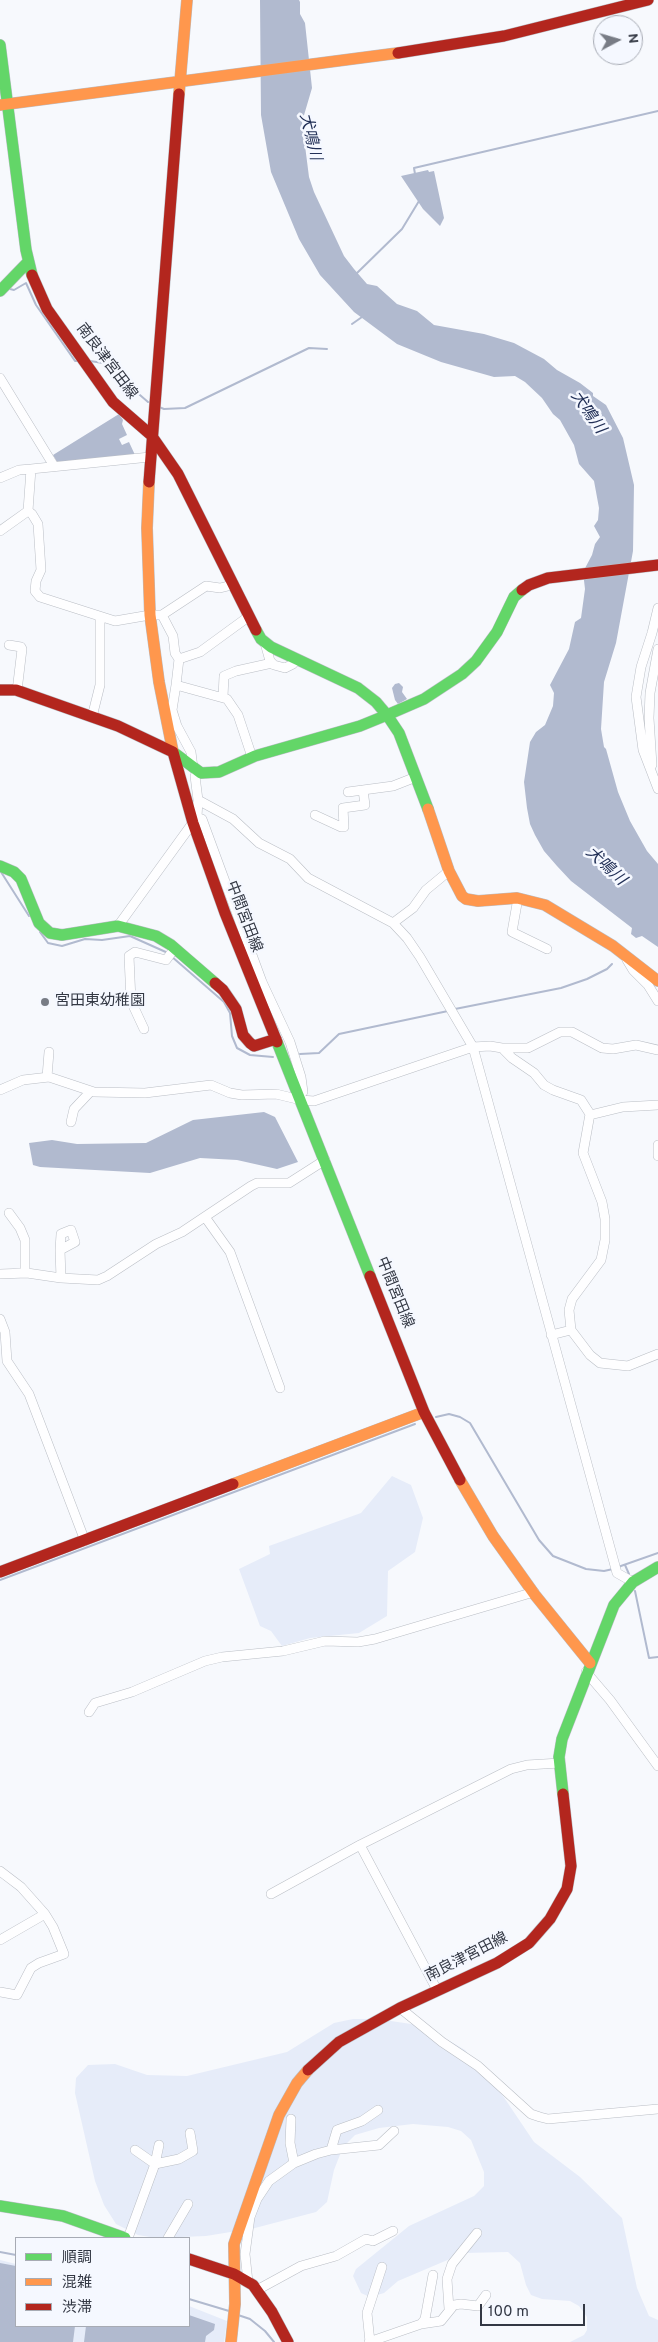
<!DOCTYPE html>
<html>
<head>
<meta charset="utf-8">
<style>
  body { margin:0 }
  #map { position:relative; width:658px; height:2342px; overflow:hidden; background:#f7f9fd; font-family:Overpass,"Noto Sans JP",sans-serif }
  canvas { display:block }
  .legend { position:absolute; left:15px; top:2237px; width:175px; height:90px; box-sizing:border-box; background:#f5f8ff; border:1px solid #a7abb4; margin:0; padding:6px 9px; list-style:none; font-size:15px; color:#333844 }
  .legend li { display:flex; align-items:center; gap:10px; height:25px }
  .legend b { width:25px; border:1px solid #a7abb4 }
  .north { position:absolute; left:593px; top:15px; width:50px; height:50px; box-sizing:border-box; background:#f5f8ff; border:1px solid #a7abb4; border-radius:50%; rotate:84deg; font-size:14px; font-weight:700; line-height:20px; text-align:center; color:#333844 }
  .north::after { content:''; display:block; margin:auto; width:18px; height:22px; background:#787c85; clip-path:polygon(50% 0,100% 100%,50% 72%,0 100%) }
  .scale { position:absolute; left:480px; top:2304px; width:105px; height:22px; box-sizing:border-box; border:2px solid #333844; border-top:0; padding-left:6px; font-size:15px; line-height:18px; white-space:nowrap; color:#333844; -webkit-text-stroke:4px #f5f8ff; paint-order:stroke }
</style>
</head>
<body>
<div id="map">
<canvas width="658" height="2342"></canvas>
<ul class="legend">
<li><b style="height:6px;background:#63d668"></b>順調</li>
<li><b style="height:6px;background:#ff974d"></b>混雑</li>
<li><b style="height:6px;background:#b3261e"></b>渋滞</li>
</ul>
<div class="north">N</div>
<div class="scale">100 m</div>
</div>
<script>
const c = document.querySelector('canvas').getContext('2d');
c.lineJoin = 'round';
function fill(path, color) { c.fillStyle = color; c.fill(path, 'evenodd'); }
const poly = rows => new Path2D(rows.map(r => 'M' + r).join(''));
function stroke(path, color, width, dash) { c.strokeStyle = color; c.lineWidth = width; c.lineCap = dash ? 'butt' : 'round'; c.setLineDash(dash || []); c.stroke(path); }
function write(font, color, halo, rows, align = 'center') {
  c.font = font + ' Overpass,"Noto Sans JP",sans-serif'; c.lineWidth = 5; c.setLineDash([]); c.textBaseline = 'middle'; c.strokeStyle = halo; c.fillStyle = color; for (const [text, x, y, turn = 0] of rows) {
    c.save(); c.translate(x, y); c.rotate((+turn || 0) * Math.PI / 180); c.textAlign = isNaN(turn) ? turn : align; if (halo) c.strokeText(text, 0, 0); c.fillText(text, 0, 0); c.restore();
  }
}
fill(poly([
  [392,1476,411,1485,423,1518,415,1552,388,1571,387,1616,359,1633,310,1638,282,1646,271,1631,260,1626,239,1569,270,1554,269,1546,361,1513],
  [353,2019,378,2019,424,2026,465,2050,503,2096,534,2142,580,2177,622,2218,637,2288,649,2316,658,2320,658,2342,570,2342,584,2335,587,2330,587,2317,579,2306,570,2301,542,2299,531,2295,526,2285,520,2263,508,2252,464,2253,398,2281,384,2293,370,2297,361,2293,353,2276,356,2269,409,2226,474,2196,484,2186,484,2172,471,2140,461,2131,448,2127,413,2124,379,2128,355,2135,343,2147,334,2170,327,2202,316,2212,255,2228,206,2236,156,2238,138,2235,116,2224,104,2205,95,2181,75,2093,76,2078,88,2065,115,2064,147,2075,187,2076,287,2052,334,2023],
  [0,2260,16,2264,16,2326,189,2326,189,2306,227,2321,224,2342,0,2342]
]), '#e6ecf9');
fill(poly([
  [260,0,299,0,300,2,300,14,305,23,312,88,302,122,309,177,314,192,344,256,354,269,367,284,377,286,397,304,417,311,434,325,484,334,514,343,544,359,557,370,580,383,593,393,593,396,606,405,623,438,634,485,633,551,616,643,604,682,601,729,604,747,606,749,618,792,630,821,647,851,658,864,658,947,642,936,636,938,631,934,632,928,571,881,557,866,544,851,535,835,530,824,527,808,524,782,530,742,536,732,545,725,553,706,554,693,550,685,569,649,575,622,581,618,585,589,583,572,592,555,595,544,600,537,594,526,598,520,599,508,594,481,579,464,574,445,560,420,553,414,542,398,525,382,515,376,494,377,441,362,397,344,354,312,320,275,299,239,271,172,261,115],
  [428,170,429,172,434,171,444,218,440,226,423,209,401,176],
  [119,414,123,420,122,424,127,435,119,439,122,445,129,442,135,455,57,462,53,455],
  [399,683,403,687,402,692,407,699,398,704,395,700,392,688,395,684],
  [264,1112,275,1117,298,1162,277,1169,237,1160,200,1158,150,1173,40,1167,33,1165,29,1143,52,1140,77,1144,146,1143,193,1120],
  [0,2263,16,2266,16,2326,75,2326,73,2342,0,2342],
  [189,2315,215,2324,214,2330,206,2336,205,2342,84,2342,86,2326,189,2326]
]), '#b1bacf');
stroke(poly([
  [415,174,414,168,658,111],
  [356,274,402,229,419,201],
  [10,289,14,290,26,283,36,305,75,361,78,361],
  [352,324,362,317],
  [90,361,103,363,148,402],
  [159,407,164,409,185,408,309,348,327,349],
  [1,872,29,916],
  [40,932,48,943,62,946,85,939,102,940,130,936,168,953],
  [171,956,224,1002,230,1013,232,1036,237,1048,250,1055,273,1057],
  [455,1009,561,988,587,979,607,969,612,964],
  [300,1054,319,1053,339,1034,448,1011],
  [436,1417,449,1414,460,1417,470,1423,539,1540,553,1556,586,1569,604,1571,613,1569],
  [625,1565,629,1574],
  [618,1567,658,1553],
  [0,1580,415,1424],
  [635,1591,649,1658,658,1657],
  [0,2252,16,2255],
  [189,2299,229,2311],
  [238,2315,250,2319,265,2331,274,2342]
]), '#b1bacf', 2);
const street = poly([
  [0,378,54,466],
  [0,478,19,470,31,469],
  [28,511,32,514,38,524,41,570,36,581,35,591,40,597,115,621,150,615,162,615,206,586,220,588,232,585],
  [28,511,31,469,150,457],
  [0,531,28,511],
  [658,608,652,633,641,667,636,697,643,750,658,789],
  [162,615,173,636,175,653,179,659,200,652,248,617],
  [265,643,270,661,274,665,285,668,293,664,297,659],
  [9,645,21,647,22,649,17,691],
  [179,659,176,685,227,699,238,715,252,757],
  [176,685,172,710,177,726,191,752,193,768],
  [223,697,224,676,236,671,272,663],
  [92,717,100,685,100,617],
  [652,765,649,718,650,693,658,649],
  [195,776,198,800],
  [348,792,393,786,416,777],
  [315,815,341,827,344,827,343,808,365,805,363,790],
  [202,819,262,982,290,1042,301,1077,303,1092],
  [518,898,512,932,547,949],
  [393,923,413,908,426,890,449,871],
  [118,926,197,817,198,800,233,819,259,843,290,859,308,878,393,923,407,938,420,957,473,1047,617,1573,633,1582],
  [627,960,633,970,648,985,658,1001],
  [144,1029,131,1001,129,956,135,952,166,960,175,948],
  [502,1048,512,1058,534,1073,544,1085,553,1090,581,1100,590,1114,583,1153,602,1202,605,1219,605,1240,601,1260,572,1299,569,1310,571,1330,590,1355,600,1363,628,1366,658,1354],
  [47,1077,49,1052],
  [0,1090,23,1080,49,1077,94,1092,145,1093,211,1085,230,1093,242,1095,276,1094,301,1100,314,1101,473,1047,490,1046,502,1048,528,1048,560,1032,572,1032,602,1048,613,1049,636,1045,658,1050],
  [590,1115,623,1107,658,1105],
  [71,1122,74,1109,91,1091],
  [658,1145,658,1156],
  [9,1213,20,1228,25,1240,25,1273],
  [205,1217,230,1252,280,1388],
  [60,1250,61,1234,71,1230,75,1242,60,1250,61,1278],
  [0,1274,27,1273,61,1278,98,1280,107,1276,156,1244,182,1232,251,1186,257,1183,289,1183,325,1160],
  [0,1319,5,1332,7,1361,29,1394,85,1541],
  [551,1335,571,1330],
  [586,1672,610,1700,658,1766],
  [89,1712,95,1703,132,1692,205,1661,222,1657,283,1651,325,1641,358,1642,375,1639,534,1592],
  [360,1845,437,1990],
  [0,1871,21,1887,45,1914,0,1940],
  [271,1894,360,1845,511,1769,527,1765,560,1763],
  [0,1992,17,1995,31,1968,39,1963,64,1954,53,1927,45,1914],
  [400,2008,442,2042,478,2066,531,2114,540,2117,548,2119,658,2109],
  [291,2119,290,2143,294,2163],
  [135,2150,155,2164,159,2145],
  [331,2150,337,2130,362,2121,378,2110],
  [128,2238,155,2164,179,2159,193,2151,190,2133],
  [168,2238,188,2204],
  [248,2282,245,2254,250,2217,257,2199,269,2181,294,2163,316,2154,331,2150,379,2145,394,2131],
  [257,2290,301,2266,336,2256,366,2239,373,2241,393,2231],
  [449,2309,447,2279,452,2264,477,2233],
  [421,2324,425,2319,433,2275],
  [369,2342,421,2324,441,2321,454,2305,461,2304,478,2306,486,2295],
  [370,2342,367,2313,382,2267]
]);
const fast = poly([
  [0,45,26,250,32,275],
  [0,291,28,262],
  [256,630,261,639,271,647,358,688,376,702,387,715,424,699,462,674,476,661,497,632,514,597,522,590],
  [173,752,201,773,219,772,255,756,360,726,387,715,399,733,428,809],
  [0,866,14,872,21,879,39,923,50,933,62,935,118,926,156,936,171,945,215,983],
  [277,1042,370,1276],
  [563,1794,559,1757,562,1739,614,1605,633,1582,658,1567],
  [0,2206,63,2216,125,2238]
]);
const slow = poly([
  [179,94,187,0],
  [0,105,398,53],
  [149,482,147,528,150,615,159,682,173,752],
  [428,809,449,871,462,896,466,899,478,901,517,898,545,905,613,946,658,981],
  [460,1480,493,1536,535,1595,590,1663],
  [233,1484,424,1412],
  [231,2342,235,2304,234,2244,279,2115,297,2083,308,2070]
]);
const jam = poly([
  [398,53,504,36,648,0],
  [32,275,47,309,113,402,151,435,178,474,256,630],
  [149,482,179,94],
  [522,590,529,585,548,578,658,565],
  [0,690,16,690,118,726,173,752],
  [173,752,193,823,225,913,277,1042],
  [215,983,223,990,236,1009,243,1035,250,1043,254,1046,276,1039],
  [370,1276,424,1412,460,1480],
  [0,1572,233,1484],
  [308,2070,339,2042,400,2008,497,1963,529,1943,550,1919,567,1889,571,1866,563,1794],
  [189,2259,234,2274,253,2285,272,2312,288,2342]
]);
stroke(street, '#babec5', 10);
stroke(fast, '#babec5', 12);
stroke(slow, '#babec5', 12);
stroke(jam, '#babec5', 12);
stroke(street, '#fefeff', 9);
stroke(fast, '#63d668', 11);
stroke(slow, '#ff974d', 11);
stroke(jam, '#b3261e', 11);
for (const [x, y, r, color] of [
  [45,1002,5,"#787c85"]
]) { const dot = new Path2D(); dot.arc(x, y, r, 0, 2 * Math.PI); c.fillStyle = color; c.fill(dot); stroke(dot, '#f5f8ff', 2); }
write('15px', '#333844', '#f5f8ff', [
  ["南良津宮田線",106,362,53],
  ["中間宮田線",243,917,69],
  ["中間宮田線",394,1293,68],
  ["南良津宮田線",467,1958,-27]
]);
write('15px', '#333844', '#f5f8ff', [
  ["宮田東幼稚園",55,1002]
], 'left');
write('italic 16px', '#223057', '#f5f8ff', [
  ["犬鳴川",309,137,76],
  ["犬鳴川",587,413,55],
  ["犬鳴川",605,867,43]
]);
</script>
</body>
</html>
